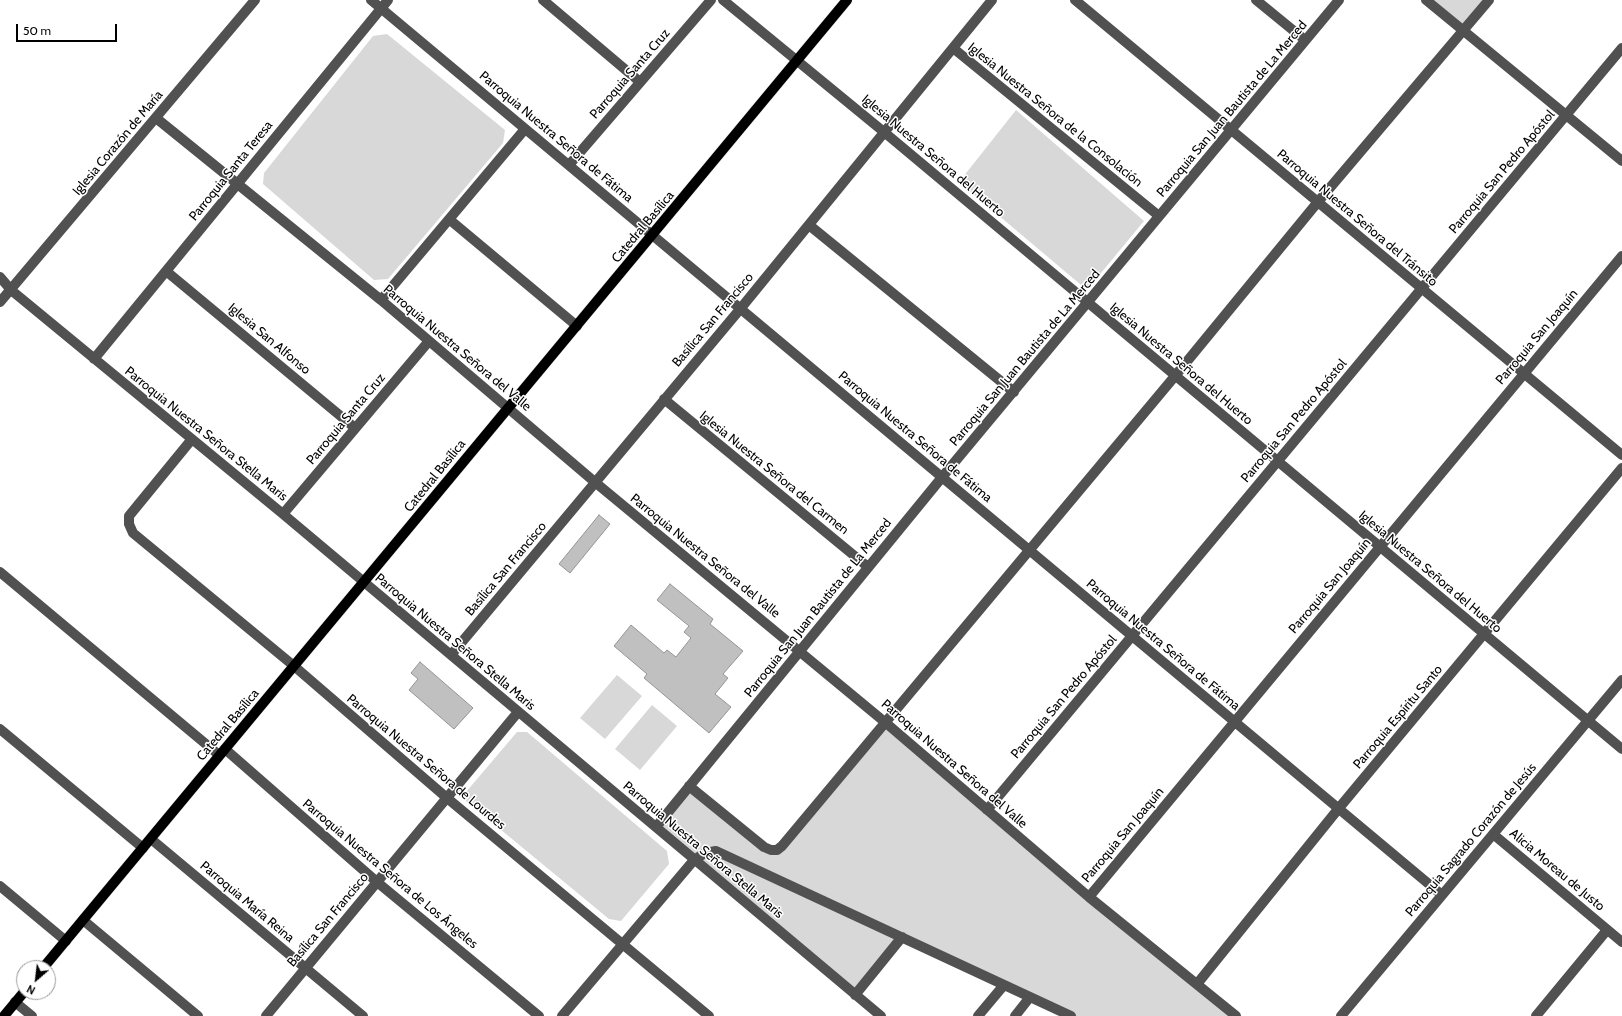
<!DOCTYPE html>
<html>
<head>
<meta charset="utf-8">
<style>
  body { margin:0 }
  #map { position:relative; width:1622px; height:1016px; overflow:hidden; background:#fff; font-family:Cabin,sans-serif }
  canvas { display:block }
  .north { position:absolute; left:16px; top:960px; width:40px; height:40px; box-sizing:border-box; background:#fff; border:1px solid #999; border-radius:50%; rotate:208deg; font-size:11px; font-weight:700; line-height:16px; text-align:center; color:#000 }
  .north::after { content:''; display:block; margin:auto; width:14px; height:18px; background:#000; clip-path:polygon(50% 0,100% 100%,50% 72%,0 100%) }
  .scale { position:absolute; left:16px; top:24px; width:101px; height:18px; box-sizing:border-box; border:2px solid #000; border-top:0; padding-left:5px; font-size:12px; line-height:14px; white-space:nowrap; color:#000; -webkit-text-stroke:3px #fff; paint-order:stroke }
</style>
</head>
<body>
<div id="map">
<canvas width="1622" height="1016"></canvas>
<div class="north">N</div>
<div class="scale">50 m</div>
</div>
<script>
const c = document.querySelector('canvas').getContext('2d');
c.lineJoin = 'round';
function fill(path, color) { c.fillStyle = color; c.fill(path, 'evenodd'); }
const poly = rows => new Path2D(rows.map(r => 'M' + r).join(''));
function stroke(path, color, width, dash) { c.strokeStyle = color; c.lineWidth = width; c.lineCap = dash ? 'butt' : 'round'; c.setLineDash(dash || []); c.stroke(path); }
function write(font, color, halo, rows, align = 'center') {
  c.font = font + ' Cabin,sans-serif'; c.lineWidth = 3; c.setLineDash([]); c.textBaseline = 'middle'; c.strokeStyle = halo; c.fillStyle = color; for (const [text, x, y, turn = 0] of rows) {
    c.save(); c.translate(x, y); c.rotate((+turn || 0) * Math.PI / 180); c.textAlign = isNaN(turn) ? turn : align; if (halo) c.strokeText(text, 0, 0); c.fillText(text, 0, 0); c.restore();
  }
}
fill(poly([
  [1428,0,1487,0,1462,29],
  [387,34,505,130,503,143,388,279,374,280,263,184,264,173,373,36],
  [1016,110,1144,221,1087,290,959,182],
  [617,675,642,696,605,739,580,718],
  [652,705,677,726,640,770,615,749],
  [886,724,1236,1016,1072,1016,902,937,855,994,657,827,690,787,771,851],
  [517,732,527,732,667,851,669,864,621,921,609,919,466,801,466,792]
]), '#d8d8d8');
const building = poly([
  [599,515,610,524,570,573,559,564,599,515],
  [670,584,713,619,710,624,743,651,723,674,728,678,715,694,731,707,709,733,644,678,647,674,614,646,631,625,664,653,667,650,676,657,691,638,684,632,689,626,657,600,670,584],
  [420,662,473,708,454,729,409,690,418,679,411,673,420,662]
]);
fill(building, '#c0c0c0');
stroke(building, '#959595', 1);
const major = poly([
  [43,968,847,0],
  [4,1016,24,992]
]);
stroke(major, '#dbdbdb', 11);
stroke(poly([
  [371,0,1442,895],
  [543,0,640,82],
  [723,0,884,132,1622,749],
  [1075,0,1622,455],
  [1256,0,1305,40],
  [1426,0,1622,161],
  [953,48,1159,216],
  [156,118,381,300,596,483,886,723,1089,897,1236,1016],
  [569,165,711,0],
  [450,220,577,326],
  [809,225,1014,392],
  [166,271,355,428],
  [0,277,11,290,283,514,881,1016],
  [381,300,525,129],
  [0,302,255,0],
  [94,359,388,0],
  [664,399,868,567],
  [192,439,129,516,129,524,133,533,294,666,447,798,709,1016],
  [283,514,429,341],
  [0,572,219,755],
  [451,655,741,308,992,0],
  [0,729,143,848],
  [225,749,377,882,539,1016],
  [689,786,764,847,771,850,777,850,782,846,1175,376,1317,203,1489,0],
  [987,810,1622,48],
  [656,827,943,476,1339,0],
  [1493,834,1622,942],
  [151,839,363,1016],
  [0,886,66,941],
  [1089,897,1622,256],
  [83,920,198,1016],
  [1197,984,1339,808,1622,468],
  [855,995,902,937],
  [15,1002,32,1016],
  [266,1016,518,712],
  [562,1016,694,860,705,853,716,851,1071,1016],
  [978,1016,1004,985],
  [1015,1016,1030,997],
  [1341,1016,1622,680],
  [1536,1016,1607,930]
]), '#515151', 10);
stroke(major, '#000', 10);
write('13px', '#000', '#fff', [
  ["Parroquia Santa Cruz",630,74,-49],
  ["Parroquia San Juan Bautista de La Merced",1232,109,-50],
  ["Iglesia Nuestra Señora de la Consolación",1055,115,39],
  ["Parroquia Nuestra Señora de Fátima",556,137,40],
  ["Iglesia Corazón de María",118,143,-50],
  ["Iglesia Nuestra Señora del Huerto",933,156,40],
  ["Parroquia Santa Teresa",231,171,-51],
  ["Parroquia San Pedro Apóstol",1502,172,-50],
  ["Parroquia Nuestra Señora del Tránsito",1357,218,40],
  ["Catedral Basílica",643,227,-50],
  ["Basílica San Francisco",713,320,-50],
  ["Parroquia San Joaquín",1537,337,-50],
  ["Iglesia San Alfonso",269,339,40],
  ["Parroquia Nuestra Señora del Valle",457,348,40],
  ["Parroquia San Juan Bautista de La Merced",1025,358,-50],
  ["Iglesia Nuestra Señora del Huerto",1181,364,40],
  ["Parroquia Santa Cruz",346,419,-50],
  ["Parroquia San Pedro Apóstol",1294,421,-50],
  ["Parroquia Nuestra Señora Stella Maris",206,434,39],
  ["Parroquia Nuestra Señora de Fátima",915,437,40],
  ["Iglesia Nuestra Señora del Carmen",774,473,39],
  ["Catedral Basílica",435,476,-51],
  ["Parroquia Nuestra Señora del Valle",705,556,39],
  ["Basílica San Francisco",506,569,-50],
  ["Iglesia Nuestra Señora del Huerto",1430,572,40],
  ["Parroquia San Joaquín",1330,586,-50],
  ["Parroquia San Juan Bautista de La Merced",818,608,-51],
  ["Parroquia Nuestra Señora Stella Maris",455,642,40],
  ["Parroquia Nuestra Señora de Fátima",1163,645,40],
  ["Parroquia San Pedro Apóstol",1064,697,-50],
  ["Parroquia Espíritu Santo",1398,717,-50],
  ["Catedral Basílica",228,725,-50],
  ["Parroquia Nuestra Señora de Lourdes",426,762,40],
  ["Parroquia Nuestra Señora del Valle",954,764,41],
  ["Parroquia San Joaquín",1123,835,-50],
  ["Parroquia Sagrado Corazón de Jesús",1471,840,-50],
  ["Parroquia Nuestra Señora Stella Maris",703,850,40],
  ["Alicia Moreau de Justo",1557,870,40],
  ["Parroquia Nuestra Señora de Los Ángeles",390,874,40],
  ["Parroquia María Reina",247,902,40],
  ["Basílica San Francisco",328,920,-50]
]);
</script>
</body>
</html>
